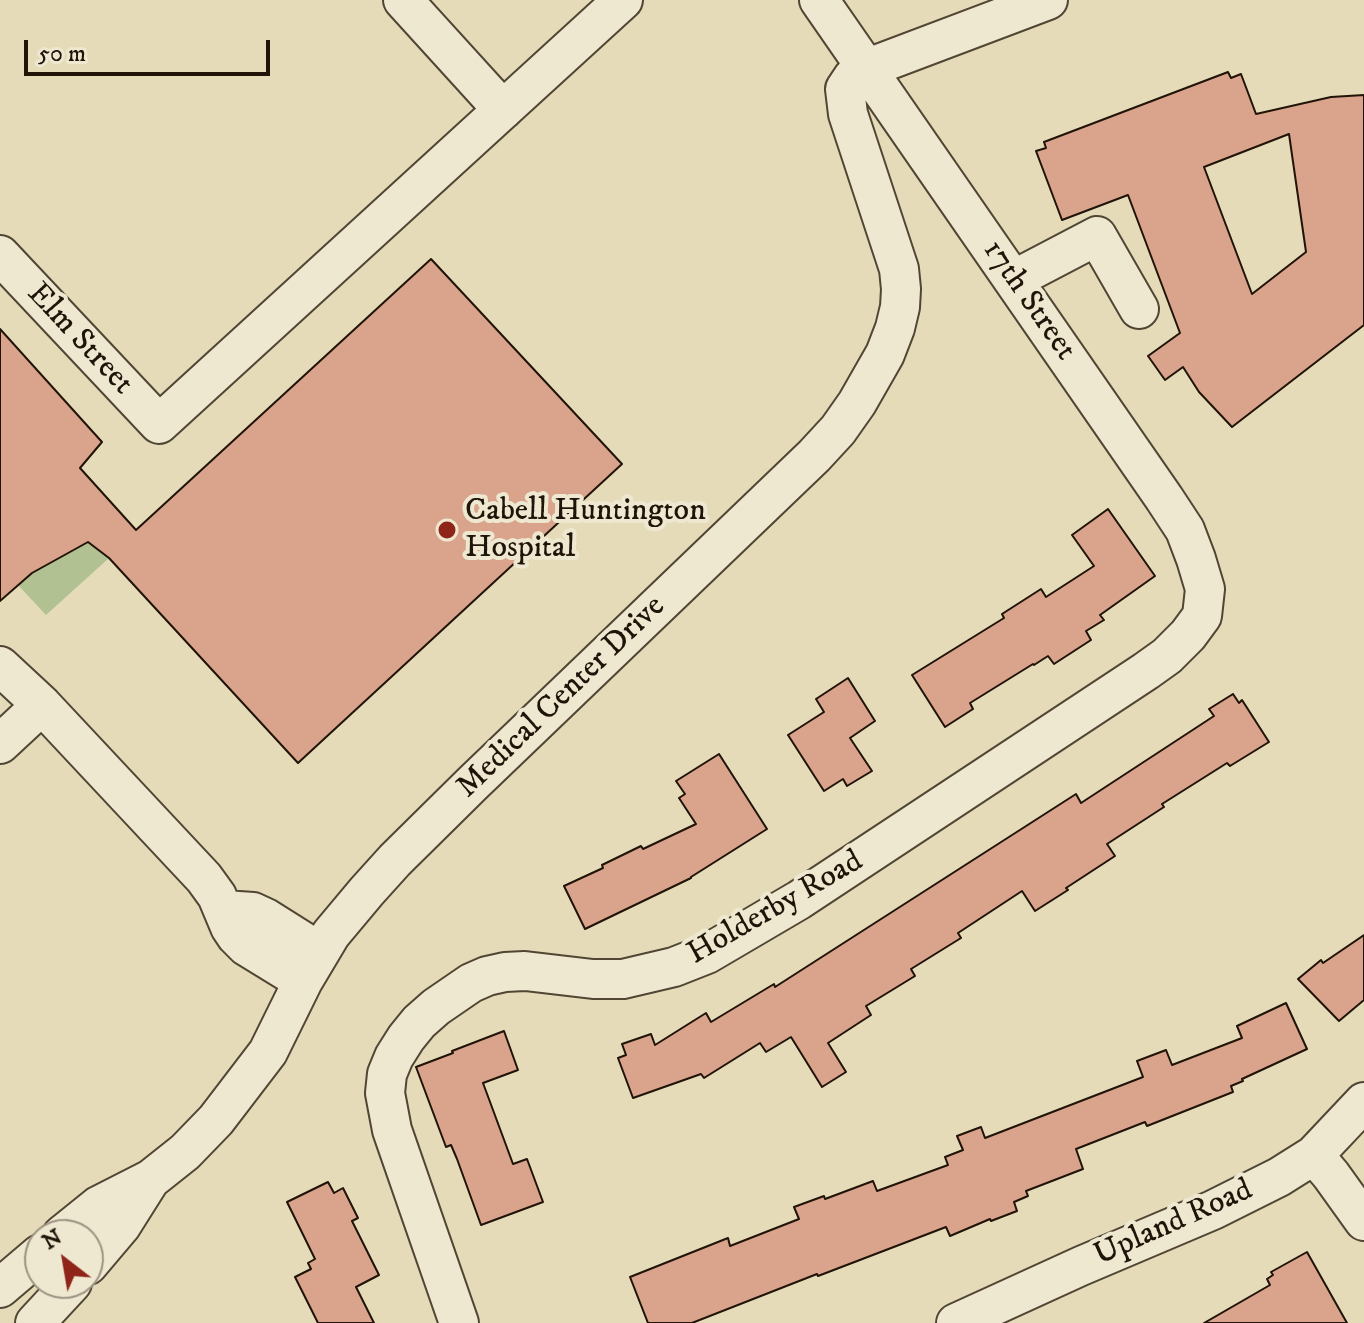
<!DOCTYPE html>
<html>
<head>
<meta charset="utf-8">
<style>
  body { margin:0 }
  #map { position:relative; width:1364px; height:1323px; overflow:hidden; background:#e5dbb8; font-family:"IM FELL DW Pica",serif }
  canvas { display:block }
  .north { position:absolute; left:24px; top:1219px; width:80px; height:80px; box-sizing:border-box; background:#eee8d1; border:2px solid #9c9381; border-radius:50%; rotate:329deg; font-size:22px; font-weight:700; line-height:32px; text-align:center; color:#201308 }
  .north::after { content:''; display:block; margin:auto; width:28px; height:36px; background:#8f2418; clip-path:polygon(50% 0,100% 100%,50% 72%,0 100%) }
  .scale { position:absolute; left:24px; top:40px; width:246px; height:36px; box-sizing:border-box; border:4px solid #201308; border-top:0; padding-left:10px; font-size:24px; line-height:28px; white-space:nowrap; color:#201308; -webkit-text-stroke:6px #eee8d1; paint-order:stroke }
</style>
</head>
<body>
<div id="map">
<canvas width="1364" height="1323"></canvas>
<div class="north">N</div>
<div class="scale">50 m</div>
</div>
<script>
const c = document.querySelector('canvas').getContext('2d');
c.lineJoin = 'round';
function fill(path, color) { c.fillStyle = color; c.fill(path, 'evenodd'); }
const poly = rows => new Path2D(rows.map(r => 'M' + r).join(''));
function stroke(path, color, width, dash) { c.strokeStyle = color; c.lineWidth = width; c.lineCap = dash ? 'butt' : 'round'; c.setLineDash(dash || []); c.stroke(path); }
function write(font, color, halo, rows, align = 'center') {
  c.font = font + ' "IM FELL DW Pica",serif'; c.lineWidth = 8; c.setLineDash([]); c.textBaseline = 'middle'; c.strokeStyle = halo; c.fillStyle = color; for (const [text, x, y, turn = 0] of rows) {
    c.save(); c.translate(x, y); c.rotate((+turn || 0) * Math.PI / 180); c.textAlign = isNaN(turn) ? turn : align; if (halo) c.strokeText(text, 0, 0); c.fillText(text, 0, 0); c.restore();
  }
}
fill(poly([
  [97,537,109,558,46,615,18,585,45,561]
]), '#b1c192');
const building = poly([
  [1228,72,1231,78,1241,74,1256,114,1331,97,1364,95,1364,325,1232,427,1199,392,1183,367,1165,380,1148,356,1180,333,1128,195,1062,220,1036,151,1046,148,1044,142,1228,72],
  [1289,134,1306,252,1252,294,1204,167,1289,134],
  [431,259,622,464,298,763,109,558,88,542,32,573,0,601,0,329,102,442,80,468,136,530,431,259],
  [1108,509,1155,576,1100,615,1104,620,1086,631,1091,640,1054,664,1048,656,1034,665,1033,664,970,703,973,709,945,727,912,675,1004,618,1002,614,1041,589,1046,597,1094,566,1072,535,1108,509],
  [848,678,875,721,850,738,872,771,847,786,843,779,824,791,788,735,824,712,816,699,848,678],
  [1233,694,1239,703,1242,700,1269,742,1230,766,1227,763,1162,804,1164,807,1107,844,1115,856,1066,888,1068,890,1035,911,1022,891,958,933,961,938,911,969,915,976,866,1006,871,1015,828,1043,846,1072,822,1087,791,1037,766,1052,760,1043,704,1078,701,1074,633,1098,618,1058,626,1055,622,1044,651,1034,655,1045,706,1013,711,1022,774,984,775,987,1076,794,1081,803,1214,716,1209,709,1233,694],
  [719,754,767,829,691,877,691,878,585,929,564,886,603,868,602,865,641,846,643,849,696,824,679,798,685,794,676,781,719,754],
  [1364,935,1364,1000,1339,1021,1298,979,1321,960,1323,963,1364,935],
  [1286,1003,1307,1049,1242,1079,1243,1081,1231,1086,1233,1092,1147,1126,1145,1122,1076,1149,1083,1169,1026,1191,1028,1196,1014,1202,1017,1211,991,1221,990,1219,950,1236,946,1227,818,1276,817,1274,692,1323,648,1323,630,1277,728,1238,730,1246,799,1219,794,1207,824,1196,825,1199,873,1181,877,1191,948,1165,945,1157,963,1150,957,1136,981,1127,985,1138,1143,1077,1137,1061,1166,1050,1172,1065,1242,1038,1237,1026,1286,1003],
  [504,1031,518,1070,483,1083,513,1164,527,1159,543,1202,481,1225,457,1159,451,1145,446,1147,416,1067,453,1053,452,1051,504,1031],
  [328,1182,334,1193,343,1188,358,1218,352,1221,379,1275,356,1287,374,1323,318,1323,295,1277,311,1269,308,1263,315,1259,287,1202,328,1182],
  [1307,1252,1347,1323,1204,1323,1270,1285,1267,1279,1273,1275,1271,1272,1307,1252]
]);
fill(building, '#d9a38c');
stroke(building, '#201308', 2);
const minor = poly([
  [403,0,503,110],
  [0,255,159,424,623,0],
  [1013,280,1097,236,1139,309],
  [0,666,42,705,204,878,217,896,230,927,236,936,246,946,303,981],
  [0,744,42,705],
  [224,910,253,912,266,918,320,952],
  [1314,1155,1331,1175,1364,1221],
  [62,1235,98,1206,151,1179,185,1152,216,1120,268,1052,303,981,331,934,367,891,395,860,473,783,814,456,838,430,857,403,885,354,895,328,900,307,901,289,899,269,848,114,845,89,853,77,868,68,1048,0],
  [88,1265,121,1226,150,1180],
  [0,1288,40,1254],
  [35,1323,72,1283],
  [459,1323,392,1130,385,1093,387,1074,394,1057,406,1038,419,1022,436,1007,471,983,487,976,505,972,525,971,593,979,623,979,674,967,707,954,799,900,1146,671,1167,656,1188,635,1202,616,1205,589,1196,559,1185,530,1164,498,819,0],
  [956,1323,1081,1266,1213,1210,1279,1177,1314,1155,1364,1102]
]);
stroke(minor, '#514534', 42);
stroke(minor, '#eee8d1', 38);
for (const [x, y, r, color] of [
  [447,530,10,"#8f2418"]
]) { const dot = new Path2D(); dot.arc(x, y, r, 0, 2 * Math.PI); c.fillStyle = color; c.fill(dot); stroke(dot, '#eee8d1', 3); }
write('32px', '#201308', '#eee8d1', [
  ["17th Street",1028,301,55],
  ["Elm Street",79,340,47],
  ["Medical Center Drive",562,698,-44],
  ["Holderby Road",776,909,-30],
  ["Upland Road",1174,1224,-24]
]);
write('32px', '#201308', '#eee8d1', [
  ["Cabell Huntington",465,512],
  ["Hospital",465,549]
], 'left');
</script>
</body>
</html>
